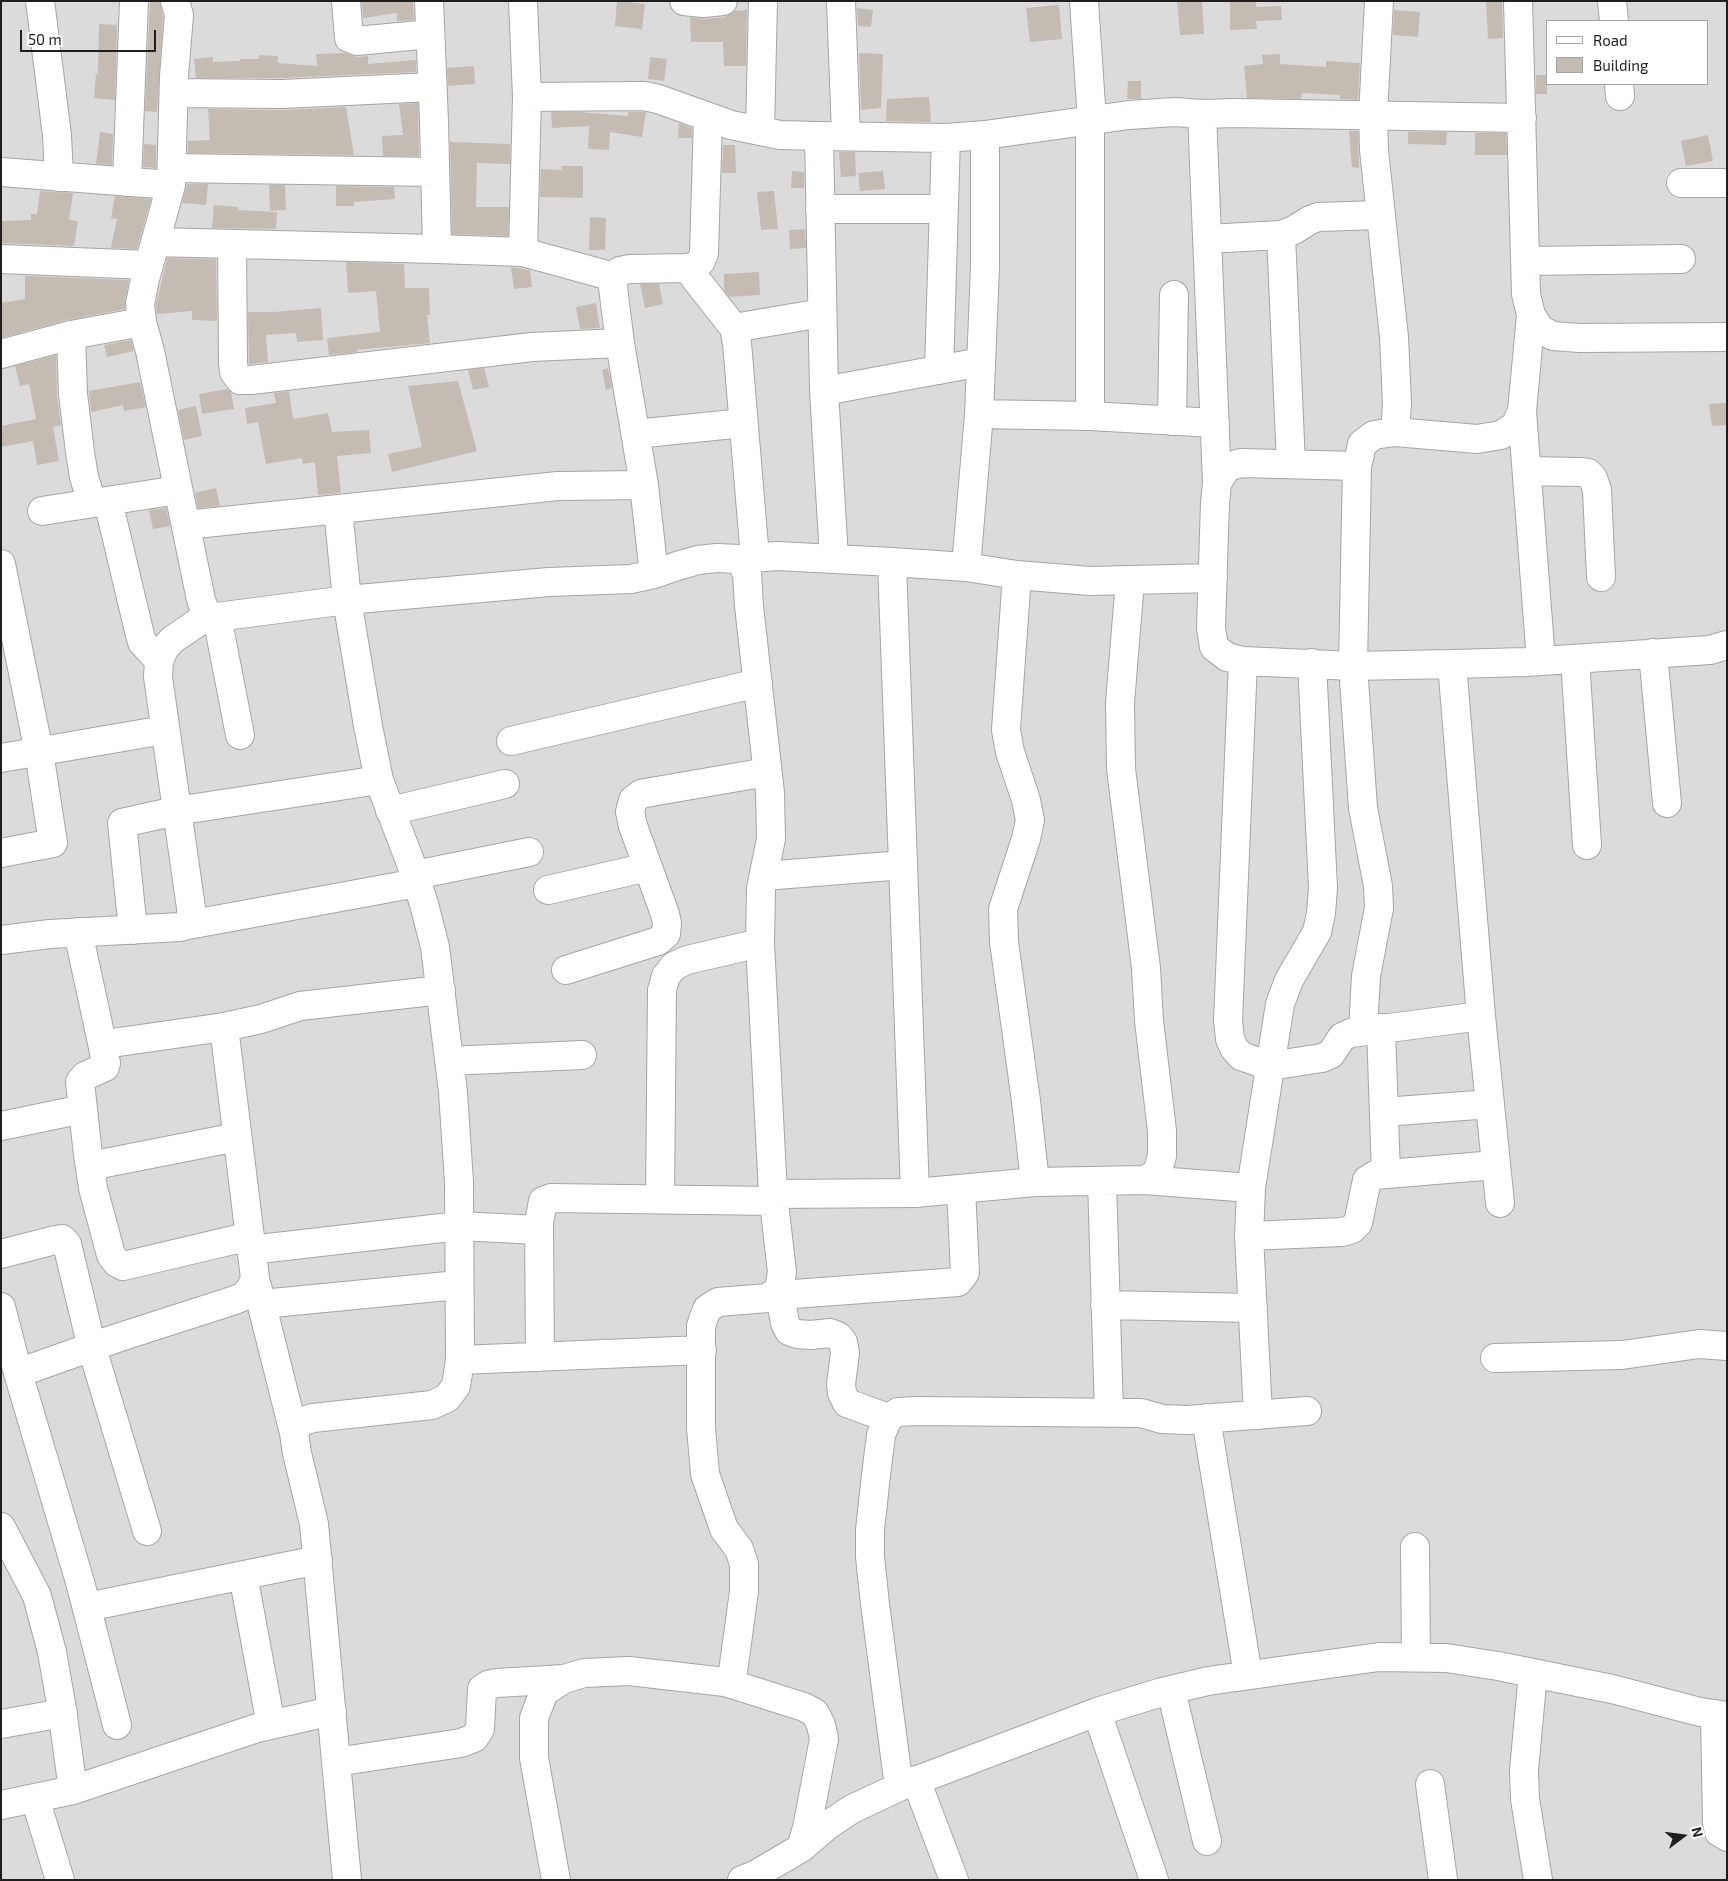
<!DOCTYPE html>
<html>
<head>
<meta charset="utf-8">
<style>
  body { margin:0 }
  #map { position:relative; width:1728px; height:1881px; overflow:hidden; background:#f0ece4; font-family:"Exo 2",sans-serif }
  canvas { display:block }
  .frame { position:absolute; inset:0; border:2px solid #1e1e1e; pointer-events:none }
  .legend { position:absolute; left:1546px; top:20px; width:162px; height:65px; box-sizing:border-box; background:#fff; border:1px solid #a5a5a5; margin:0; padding:6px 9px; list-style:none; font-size:15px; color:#1e1e1e }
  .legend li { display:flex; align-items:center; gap:10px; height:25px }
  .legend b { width:25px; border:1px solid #a5a5a5 }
  .north { position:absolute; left:1658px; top:1811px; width:50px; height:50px; -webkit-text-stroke:4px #fff; paint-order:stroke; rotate:75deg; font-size:14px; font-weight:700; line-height:20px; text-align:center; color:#1e1e1e }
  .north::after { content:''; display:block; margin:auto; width:18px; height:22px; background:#1e1e1e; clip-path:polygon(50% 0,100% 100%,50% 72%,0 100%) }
  .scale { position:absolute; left:20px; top:30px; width:136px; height:22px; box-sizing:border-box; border:2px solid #1e1e1e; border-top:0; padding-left:6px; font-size:15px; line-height:18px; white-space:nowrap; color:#1e1e1e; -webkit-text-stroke:4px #fff; paint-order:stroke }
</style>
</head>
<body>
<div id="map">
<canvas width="1728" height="1881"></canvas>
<div class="frame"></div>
<ul class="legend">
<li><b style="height:6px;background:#fff"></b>Road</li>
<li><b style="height:14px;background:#c4bbb3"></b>Building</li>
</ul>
<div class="north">N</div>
<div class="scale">50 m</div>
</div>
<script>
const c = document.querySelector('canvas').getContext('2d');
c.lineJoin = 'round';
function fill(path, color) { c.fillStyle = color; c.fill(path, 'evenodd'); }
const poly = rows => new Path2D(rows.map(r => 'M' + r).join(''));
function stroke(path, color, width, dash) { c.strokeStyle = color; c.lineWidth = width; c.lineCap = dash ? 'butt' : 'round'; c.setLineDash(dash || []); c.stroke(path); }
fill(poly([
  [1,1,1727,1,1727,1880,1,1880],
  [1547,21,1707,21,1707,84,1547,84]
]), '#dcdbdb');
fill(poly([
  [150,1,160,1,163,17,157,112,145,111],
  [362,1,413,1,414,20,397,21,397,13,363,18],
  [617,1,645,4,642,29,615,26],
  [1202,1,1204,34,1180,35,1177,2],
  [1230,1,1256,1,1256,7,1281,6,1282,20,1256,21,1257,29,1230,30],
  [1486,1,1502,1,1503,38,1488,39],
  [1059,5,1062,39,1030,42,1026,8],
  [857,8,873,10,871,27,858,26],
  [747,10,746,66,724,66,723,42,691,42,690,17,704,19,725,17,734,11],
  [1394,10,1420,12,1418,37,1393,35],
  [99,24,117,25,115,100,94,98,96,74,98,74],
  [344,53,358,57,368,56,368,64,416,60,416,72,282,78,196,78,194,59,213,57,213,62,240,61,240,59,259,59,259,55,278,56,278,63,317,66,316,54],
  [859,53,883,54,881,108,861,110],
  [1280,54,1280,64,1326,67,1326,61,1360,63,1358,100,1340,99,1340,95,1302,93,1301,99,1247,98,1244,66,1263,64,1262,55],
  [650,57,667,59,664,81,648,79],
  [474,66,475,84,448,86,447,68],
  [1536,75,1547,75,1547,94,1536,94],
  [1128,81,1141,81,1141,99,1127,99],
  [929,97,931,122,886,121,887,99],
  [418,103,419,156,383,156,382,136,403,135,399,104],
  [346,107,354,155,188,153,188,141,210,140,208,109,283,110],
  [551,112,579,112,628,116,628,112,646,112,642,137,610,132,609,150,588,149,589,126,552,128],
  [679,123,692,128,692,138,678,138],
  [1349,131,1358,131,1359,168,1352,167],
  [100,132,113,134,112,165,96,164],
  [1408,132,1447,132,1446,145,1408,144],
  [1475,133,1506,133,1507,155,1475,155],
  [1708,135,1713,161,1686,166,1681,141],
  [450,142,510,144,510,164,477,163,476,207,509,207,508,236,452,234],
  [144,144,156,145,156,168,143,167],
  [723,145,735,145,736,173,722,173],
  [839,152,855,152,856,176,841,177],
  [562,166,583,166,583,198,540,197,541,169,562,170],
  [792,171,804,172,804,188,791,188],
  [883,171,885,189,860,191,858,173],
  [187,184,208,184,206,205,182,203],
  [269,185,285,185,286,210,270,211],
  [336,186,394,187,395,199,354,202,354,206,336,206],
  [40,191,73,193,69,220,78,221,74,246,1,243,1,221,31,220,31,214,37,214],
  [774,191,778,229,761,230,757,192],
  [115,196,151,199,137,249,111,248,117,219,111,218],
  [214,205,238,207,237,210,277,212,276,229,212,228],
  [590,217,606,218,605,250,589,250],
  [805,229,806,248,790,249,789,230],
  [167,258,216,259,217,321,192,320,192,311,157,314,156,305],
  [346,262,404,264,405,288,429,288,430,315,427,315,430,343,356,350,357,352,329,355,327,338,380,332,376,291,348,293],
  [511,267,530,270,532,287,514,289],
  [759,272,760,295,729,297,724,290,724,274],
  [25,276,129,280,125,301,125,309,67,320,1,338,1,303,25,299],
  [640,284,659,284,663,304,645,308],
  [596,303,600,328,580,329,576,307],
  [321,308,323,340,297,342,296,333,266,335,268,362,249,364,248,312,274,312],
  [131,340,134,351,107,357,104,345],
  [56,355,57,395,61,425,53,427,59,461,37,465,33,441,1,447,1,426,36,419,29,384,20,386,15,366],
  [484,368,489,387,473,390,468,370],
  [608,368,612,388,606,390,602,370],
  [458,381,477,451,392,472,388,454,422,447,408,386],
  [140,382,146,407,124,411,123,405,91,412,89,391],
  [227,389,231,392,234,409,202,414,199,394],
  [289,391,293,419,328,413,332,432,369,430,371,453,337,456,341,493,318,495,315,462,303,464,302,458,266,464,258,422,247,424,245,408,276,403,274,393],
  [1727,403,1727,425,1712,426,1709,404],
  [196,406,202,436,184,440,178,410],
  [216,488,220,506,198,508,195,493],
  [166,508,170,526,153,529,149,510]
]), '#c4bbb3');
const minor = poly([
  [40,1,57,135,59,177],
  [175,1,179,15,174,76,171,185,145,279,140,304,142,322,150,351,201,600,207,616,217,617,347,600,549,582,631,579,654,574,677,566,698,560,717,558,739,559,747,573,749,606,770,793,771,839,761,888,760,943,773,1194,782,1272,779,1289,768,1298,718,1302,707,1309,701,1326,701,1428,705,1474,724,1529,739,1549,744,1564,744,1591,733,1672,725,1682,629,1671,584,1673,564,1679,544,1692,534,1718,534,1758,556,1880],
  [346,1,349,38,357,41,430,34],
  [523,1,527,97,523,252,614,277],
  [684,1,703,3,723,1],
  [841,1,846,135],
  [1084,1,1092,121],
  [1379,1,1373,116,1374,150,1394,337,1397,404,1395,432],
  [1518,1,1526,294,1531,315,1540,329,1553,336,1580,338,1727,337],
  [1612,1,1614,21],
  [1619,84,1620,96],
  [174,93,282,94,432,87],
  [527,97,644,96,658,99,731,125,780,135,819,136,946,138,985,135,1129,115,1175,112,1202,114,1235,113,1522,118],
  [1202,114,1217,483],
  [1090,122,1090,416],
  [760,131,763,1],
  [819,136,824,391,834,558],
  [172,168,435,172],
  [1,172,171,185],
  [127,182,134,1],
  [1681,183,1727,183],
  [820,209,944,209],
  [1281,235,1291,464],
  [1207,239,1281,235,1294,230,1310,220,1318,217,1380,215],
  [155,242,437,249,434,121,429,1],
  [232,244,233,362,234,372,240,380,251,380,532,347,620,343],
  [437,249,523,252],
  [1,259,148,265],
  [1525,261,1681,259],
  [687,268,734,328,737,343,755,558],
  [734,328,822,313],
  [71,335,73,394,80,452,84,477,92,503],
  [1,354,71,335,142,322],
  [939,370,946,138],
  [824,391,981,362],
  [1522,411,1541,661],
  [979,414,1090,416,1215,423],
  [1172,421,1174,295],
  [636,434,743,423],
  [1357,466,1241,463,1227,467,1217,483,1215,503,1211,628,1214,647,1227,657,1243,661,1353,666,1452,664,1526,662,1710,650,1727,645],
  [1527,471,1580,472,1588,473,1593,478,1597,490,1601,577],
  [108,501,139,631,142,642,159,661],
  [338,509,347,600,368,726,379,780,410,861,424,904,435,947,453,1092,459,1182,460,1360,456,1386,447,1398,432,1405,313,1418,300,1422,294,1433,297,1453,314,1524,347,1880],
  [42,511,178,490],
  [186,525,558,486,644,485],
  [739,559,777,556,892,562,966,567,1017,575,1090,581,1213,578],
  [892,562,915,1193],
  [1,564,39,752,53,843,1,853],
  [966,567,979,414,985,267,985,135],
  [654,574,644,485,620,343,613,287,614,277,620,271,630,269,687,268,696,266,701,261,704,253,708,118],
  [1017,575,1006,730,1010,752,1026,800,1030,820,1026,839,1003,909,1004,942,1026,1101,1035,1182],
  [217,617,240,735],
  [1653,653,1667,803],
  [1575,659,1587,845],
  [1243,661,1228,1021,1230,1039,1234,1048,1241,1056,1270,1066,1322,1058,1331,1054,1342,1037,1351,1033,1481,1016],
  [1452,664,1481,1016,1500,1203],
  [511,741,758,683],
  [1,758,164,730],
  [390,811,505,784],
  [415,875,529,852],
  [764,876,903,865],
  [548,890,648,867],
  [188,925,417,883],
  [133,930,122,823,176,811,379,780],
  [78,932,101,1038,104,1041,112,1043,224,1027,261,1019,300,1006,441,990],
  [1,940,50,934,180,927,188,925,191,918,191,908,158,677,159,661,164,649,172,640,207,616],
  [566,970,658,941,666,934,667,923,665,914,633,826,630,812,633,800,641,794,651,792,767,772],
  [1381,1028,1386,1174],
  [1363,1030,1366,976,1379,908,1378,886,1363,808,1353,666,1357,466,1359,458,1362,444,1374,435,1395,432,1477,439,1501,435,1515,426,1522,411,1531,315],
  [101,1038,106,1063,105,1067,85,1076,80,1082,88,1155,93,1188,111,1255,117,1263,123,1266,250,1236],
  [449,1061,582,1055],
  [1384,1112,1490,1104],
  [1,1126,83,1109],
  [90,1166,237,1137],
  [1144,1180,1251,1188],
  [1102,1181,1109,1413],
  [773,1194,915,1193,1035,1182,1144,1180,1157,1173,1162,1156,1162,1131,1149,1021,1146,968,1121,769,1120,703,1130,581],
  [660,1199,662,990,666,976,674,966,687,960,760,943],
  [1249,1236,1342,1232,1352,1229,1358,1223,1367,1180,1375,1175,1495,1165],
  [251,1250,459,1226,539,1230],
  [1,1254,55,1240,62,1239,67,1244,92,1348,147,1531],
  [257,1286,294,1433],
  [779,1289,785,1323,789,1331,797,1334,811,1335,830,1333,838,1336,843,1342,845,1353,841,1384,842,1393,847,1403,888,1418],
  [780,1295,958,1282,965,1273,961,1189],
  [262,1304,458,1285],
  [1105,1305,1253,1308],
  [1,1307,18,1373,117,1338,235,1300,244,1296,251,1288,255,1278,224,1027],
  [540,1357,539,1223,543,1201,551,1198,774,1201],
  [1495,1358,1622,1355,1699,1344,1727,1346],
  [460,1360,702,1350],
  [18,1373,80,1582,117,1725],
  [1258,1415,1249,1236,1251,1188,1280,1004,1289,980,1317,932,1321,913,1323,888,1312,663],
  [1206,1418,1248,1675],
  [1,1527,37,1596,52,1652,62,1709,73,1790,1,1805],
  [1415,1547,1416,1656],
  [243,1575,271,1725],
  [87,1607,318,1560],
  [1533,1673,1524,1770,1525,1799,1538,1880],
  [725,1682,804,1707,815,1713,821,1725,824,1739,807,1828,801,1848],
  [1171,1690,1207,1841],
  [1097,1712,1154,1880],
  [1715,1714,1717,1823,1719,1832,1727,1837],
  [1,1724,63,1713],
  [336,1762,461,1743,474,1738,480,1729,482,1689,488,1685,497,1683,564,1679],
  [916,1780,954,1880],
  [1430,1784,1443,1880],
  [899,1787,875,1604,870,1557,870,1530,876,1475,881,1435,888,1418,898,1412,915,1411,1141,1413,1162,1419,1187,1420,1307,1411],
  [73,1790,257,1728,332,1711],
  [35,1798,60,1880],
  [742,1880,755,1875,801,1848,828,1825,852,1809,899,1787,1097,1712,1162,1692,1208,1681,1379,1657,1446,1658,1498,1666,1612,1689,1700,1712,1727,1716]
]);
stroke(minor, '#a5a5a5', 30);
stroke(minor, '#fff', 28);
</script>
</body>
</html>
